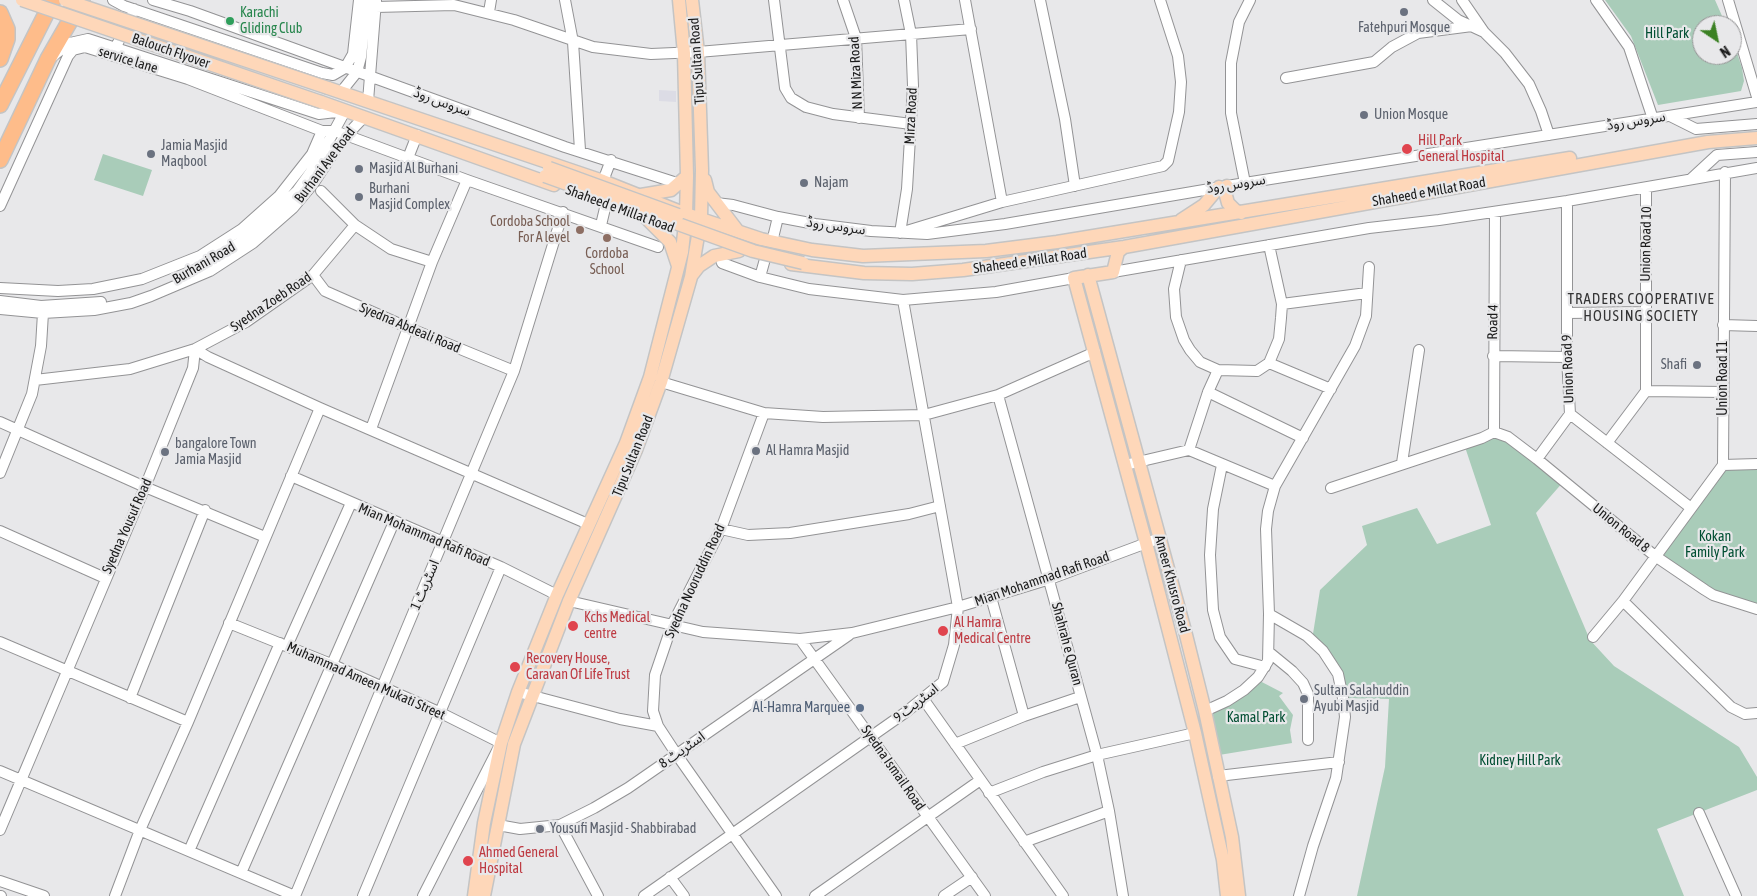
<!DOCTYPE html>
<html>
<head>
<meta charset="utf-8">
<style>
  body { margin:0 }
  #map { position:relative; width:1757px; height:896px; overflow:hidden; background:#e8e8ea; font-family:"Asap Condensed",sans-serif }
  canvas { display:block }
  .north { position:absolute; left:1692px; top:15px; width:50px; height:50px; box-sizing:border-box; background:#e8e8ea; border:1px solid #969697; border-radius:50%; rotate:146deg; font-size:14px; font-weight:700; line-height:20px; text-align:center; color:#1b1b1b }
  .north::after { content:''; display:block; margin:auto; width:18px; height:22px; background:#3c8124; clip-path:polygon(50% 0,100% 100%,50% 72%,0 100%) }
</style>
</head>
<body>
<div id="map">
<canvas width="1757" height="896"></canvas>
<div class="north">N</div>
</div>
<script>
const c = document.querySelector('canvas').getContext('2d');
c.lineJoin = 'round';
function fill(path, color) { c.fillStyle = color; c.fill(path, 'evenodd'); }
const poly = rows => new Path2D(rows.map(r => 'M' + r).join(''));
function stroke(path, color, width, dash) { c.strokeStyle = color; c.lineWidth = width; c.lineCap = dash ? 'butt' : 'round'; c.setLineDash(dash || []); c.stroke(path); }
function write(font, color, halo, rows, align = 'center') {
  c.font = font + ' "Asap Condensed","Noto Sans Arabic",sans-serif'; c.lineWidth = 4.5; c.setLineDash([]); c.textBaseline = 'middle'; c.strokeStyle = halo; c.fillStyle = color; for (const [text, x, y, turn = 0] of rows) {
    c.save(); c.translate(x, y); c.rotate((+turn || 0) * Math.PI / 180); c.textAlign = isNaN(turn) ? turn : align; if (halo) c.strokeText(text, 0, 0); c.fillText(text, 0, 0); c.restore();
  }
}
fill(poly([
  [659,90,676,91,676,102,659,101]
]), '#dcdce5');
fill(poly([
  [1605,0,1715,0,1726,25,1702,25,1702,55,1732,55,1732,38,1742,68,1744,81,1741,91,1658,105,1631,36],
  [103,154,152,170,143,196,94,180],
  [1494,432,1564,481,1536,513,1590,640,1614,666,1739,747,1757,777,1757,790,1657,829,1684,896,1357,896,1385,767,1389,699,1343,698,1332,662,1312,640,1320,590,1367,545,1362,526,1417,508,1437,544,1491,525,1464,444],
  [1757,464,1757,608,1713,595,1655,556,1723,465],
  [1256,679,1283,693,1279,696,1293,715,1290,730,1292,743,1213,756,1205,711]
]), '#a9ccb9');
const minor = poly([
  [113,0,124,6,322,73,333,75,345,68,353,54,359,0],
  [153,0,190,11,565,147,680,184],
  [565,0,573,42,580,150],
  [774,0,785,88,791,98,806,107,833,114,911,124],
  [843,0,856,38,859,118],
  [904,0,911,34,913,86,907,189,900,233,1002,202,1163,166,1168,161,1179,112,1181,82,1178,56,1160,0],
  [965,0,1002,202],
  [1040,0,1065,119,1075,186],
  [1433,0,1458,20,1484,32,1505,53,1529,84,1541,111,1549,135],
  [1462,0,1484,32],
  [1596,0,1629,47,1653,119],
  [1728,0,1757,97],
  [376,7,454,5,514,20,593,47,651,54,698,52,971,29],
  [489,12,491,0],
  [115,49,134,9],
  [53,56,70,43,88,39,319,114,344,111],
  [1286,78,1374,62,1392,47,1418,33,1472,26],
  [341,92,357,72,361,57,367,0],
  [368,101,376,1],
  [1670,116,1696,129,1757,124],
  [408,158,417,135],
  [1691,179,1717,155,1757,152],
  [603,181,611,160],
  [1245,183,1231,113,1231,63,1239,22,1250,0],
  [1567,201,1567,357,1570,414,1691,508],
  [716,203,733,205,778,217,815,224,871,231,927,234,1005,224,1245,183,1757,102],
  [0,206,68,56,73,50,85,47,188,79,322,131,335,131,467,180,658,247],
  [355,225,391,249,432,262],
  [601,225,606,204],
  [772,242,778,217],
  [1181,260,1174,289,1176,317,1184,340,1190,350,1200,362,1218,370,1257,371,1269,363,1279,339,1281,318,1282,304,1269,245],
  [722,263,760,277,809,289,903,300,996,292,1074,278],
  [206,265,248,237,297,191,315,166,345,111],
  [1113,272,1369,228,1439,220,1567,201,1757,168],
  [313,275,325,291,409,328,514,371],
  [760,277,765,259],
  [0,288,58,291,93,289,142,279,200,256,242,229,279,196,312,154,322,131],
  [0,301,41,306,101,302],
  [1282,304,1367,293],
  [0,309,43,313,94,310,131,303,151,296,210,271,253,243,293,208,313,184,342,140,364,117],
  [1567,313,1645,312],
  [1723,325,1757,326],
  [1493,356,1567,357],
  [1269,363,1331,389],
  [35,380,130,369,195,349,246,322,313,275,355,225,321,191],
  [661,382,764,413,823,417,924,415,998,395,1095,352],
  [1646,391,1646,188],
  [1208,392,1303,438],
  [998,395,1097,755,1109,811,1123,896],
  [764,413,721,529,672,625,655,675,653,711,658,726,677,755,776,896],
  [0,422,145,487,265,537],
  [371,429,432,262,467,180],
  [1494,432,1508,437,1537,459,1655,556,1705,590,1713,595,1757,609],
  [1494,432,1495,212],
  [1607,443,1646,391,1723,392],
  [1189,450,1208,392,1218,370],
  [1537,459,1570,414],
  [1402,463,1419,350],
  [1125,465,1189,450,1275,486],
  [1222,465,1213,509,1210,555,1213,610,1220,637,1235,659,1265,667],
  [1723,465,1725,172],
  [1723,465,1757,464],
  [0,473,32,394,41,346,43,313],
  [291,476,501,567,557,595],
  [1331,488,1482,438,1494,432],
  [721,529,748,535,790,533,909,514,940,506],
  [0,531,105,578],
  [991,597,1024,716],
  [569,601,703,632,800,639,852,633,958,607,1050,579,1160,538],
  [1623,601,1731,707,1745,714,1757,713],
  [1269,614,1307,636,1323,651,1338,674,1343,698,1345,717,1336,778,1313,846,1299,896],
  [229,623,331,664,441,713,501,743,423,896],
  [1593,637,1623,601,1723,465],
  [800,639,985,896],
  [0,642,188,722],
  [287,646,351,503],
  [1270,653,1292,671,1303,683,1308,694,1308,740],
  [518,692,620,719,658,726],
  [130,698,205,510],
  [924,700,1063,896],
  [1205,711,1227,701,1244,690,1258,677,1268,661,1269,614,1266,529,1268,511,1275,486,1355,346,1366,316,1369,267],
  [955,744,1024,716,1080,697],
  [0,771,295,896],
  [1218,776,1339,762],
  [989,793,1043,772,1097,755,1195,733],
  [1699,813,1736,896],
  [498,825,520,829,560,825,594,808,628,788,849,635],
  [560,825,598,896],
  [0,830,145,487,193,368,195,349,208,357,320,408,588,524],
  [1024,842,1109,811],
  [189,851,280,643],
  [241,873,394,522],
  [670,877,684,896],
  [0,881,44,896],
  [0,896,1,896],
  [115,896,140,830,188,722,320,408],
  [295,896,514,371,563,212],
  [363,896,501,567],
  [644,896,906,712,943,682,954,645,958,607,903,300],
  [815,896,979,781],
  [944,896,972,877]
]);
const major = poly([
  [328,88,603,181,686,214,761,239,812,250,863,256,986,251,1057,242,1570,158],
  [321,102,554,185],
  [705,180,708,192,737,230],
  [1227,186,1225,192,1228,203,1235,210,1241,213],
  [641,195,671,190,687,176],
  [646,218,670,242,678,266],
  [1181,220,1204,205,1219,187],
  [791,264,864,273,912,274,963,270,1124,247,1708,142,1757,138],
  [1113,272,1074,278,1146,543,1195,733,1223,860,1227,896],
  [1113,272,1118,252,1124,247],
  [692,275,699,266,714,256,739,251],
  [1088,275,1185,631,1205,711,1232,837,1239,896],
  [474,896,484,823,501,743,518,692,557,595,626,443,650,377,682,252,686,214,687,176,684,53,679,0],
  [484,896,514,744,569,601,636,450,661,382,691,277,701,218,702,170,698,52,692,0]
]);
const highway = poly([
  [0,13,7,29,7,39,0,59],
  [0,105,53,0],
  [0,160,48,59,82,0]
]);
stroke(minor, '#939395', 12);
stroke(major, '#c4c4c4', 15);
stroke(highway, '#c4c4c4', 18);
stroke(minor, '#fff', 10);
stroke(major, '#fed7b9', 12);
stroke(highway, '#febc8a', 15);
const majorBridge = poly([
  [22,0,321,102],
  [65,0,328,88],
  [549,168,678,215],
  [545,176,753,251,803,263]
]);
stroke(majorBridge, '#c4c4c4', 15, []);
stroke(majorBridge, '#fed7b9', 12);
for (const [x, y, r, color] of [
  [1404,12,5,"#6b7280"],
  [230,21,5,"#2e9e5b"],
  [1364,115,5,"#6b7280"],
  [1407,149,6,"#e0444e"],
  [151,154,5,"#6b7280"],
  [359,169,5,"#6b7280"],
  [804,183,5,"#6b7280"],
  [359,197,5,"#6b7280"],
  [580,230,5,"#8d6e63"],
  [607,238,5,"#8d6e63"],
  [1697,365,5,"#6b7280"],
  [756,451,5,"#6b7280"],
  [165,452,5,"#6b7280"],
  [573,626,6,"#e0444e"],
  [943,631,6,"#e0444e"],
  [515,667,6,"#e0444e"],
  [1304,699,5,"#6b7280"],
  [860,708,5,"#5c6f8a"],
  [540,829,5,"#6b7280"],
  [468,861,6,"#e0444e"]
]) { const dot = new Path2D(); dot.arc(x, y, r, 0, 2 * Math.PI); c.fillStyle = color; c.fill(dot); stroke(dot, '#e8e8ea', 2); }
write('14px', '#27864d', '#e8e8ea', [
  ["Karachi",240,13],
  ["Gliding Club",240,29]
], 'left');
write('14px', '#5b616d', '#e8e8ea', [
  ["Fatehpuri Mosque",1404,28,"center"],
  ["Union Mosque",1374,115],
  ["Jamia Masjid",161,146],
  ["Maqbool",161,162],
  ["Masjid Al Burhani",369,169],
  ["Najam",814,183],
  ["Burhani",369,189],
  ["Masjid Complex",369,205],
  ["Shafi",1687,365,"right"],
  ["bangalore Town",175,444],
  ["Jamia Masjid",175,460],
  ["Al Hamra Masjid",766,451],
  ["Sultan Salahuddin",1314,691],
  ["Ayubi Masjid",1314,707],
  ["Yousufi Masjid - Shabbirabad",550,829]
], 'left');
write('14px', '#004e32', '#e8e8ea', [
  ["Hill Park",1667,34],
  ["Kokan",1715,537],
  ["Family Park",1715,553],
  ["Kamal Park",1256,718],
  ["Kidney Hill Park",1520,761]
]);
write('14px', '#1b1b1b', '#e8e8ea', [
  ["Balouch Flyover",171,51,19],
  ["service lane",128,60,17],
  ["Tipu Sultan Road",697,61,-94],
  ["N N Miza Road",856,73,-93],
  ["سروس روڈ",442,102,20],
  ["Mirza Road",911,116,-87],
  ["سروس روڈ",1636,121,-9],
  ["Burhani Ave Road",325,165,-53],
  ["سروس روڈ",1236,184,-9],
  ["Shaheed e Millat Road",1429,192,-10],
  ["Shaheed e Millat Road",620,209,20],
  ["سروس روڈ",836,226,8],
  ["Union Road 10",1646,244,-89],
  ["Shaheed e Millat Road",1030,261,-8],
  ["Burhani Road",204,263,-30],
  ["Syedna Zoeb Road",271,302,-34],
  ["Road 4",1493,322,-89],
  ["Syedna Abdeali Road",410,328,23],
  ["Union Road 9",1568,369,-92],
  ["Union Road 11",1723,378,-90],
  ["Tipu Sultan Road",633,456,-68],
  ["Syedna Yousuf Road",127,526,-66],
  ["Union Road 8",1621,528,39],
  ["Mian Mohammad Rafi Road",424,535,23],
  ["Mian Mohammad Rafi Road",1042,579,-19],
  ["Syedna Nooruddin Road",695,581,-65],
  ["Ameer Khusro Road",1172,584,75],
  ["اسٹریٹ 1",425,585,-67],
  ["Shahrah e Quran",1067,644,75],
  ["Muhammad Ameen Mukati Street",366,681,24],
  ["اسٹریٹ 9",916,703,-38],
  ["اسٹریٹ 8",682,750,-35],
  ["Syedna Ismail Road",893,768,55]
]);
write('14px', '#be3a42', '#e8e8ea', [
  ["Hill Park",1418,141],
  ["General Hospital",1418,157],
  ["Kchs Medical",584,618],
  ["centre",584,634],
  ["Al Hamra",954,623],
  ["Medical Centre",954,639],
  ["Recovery House,",526,659],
  ["Caravan Of Life Trust",526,675],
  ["Ahmed General",479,853],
  ["Hospital",479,869]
], 'left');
write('14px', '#785e54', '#e8e8ea', [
  ["Cordoba School",570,222],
  ["For A level",570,238],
  ["Cordoba",607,254,"center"],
  ["School",607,270,"center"]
], 'right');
write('14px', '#4e5e75', '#e8e8ea', [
  ["Al-Hamra Marquee",850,708]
], 'right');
c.letterSpacing = '1px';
write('15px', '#343435', '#e8e8ea', [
  ["TRADERS COOPERATIVE",1641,299],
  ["HOUSING SOCIETY",1641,316]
]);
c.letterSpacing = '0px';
</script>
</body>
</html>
